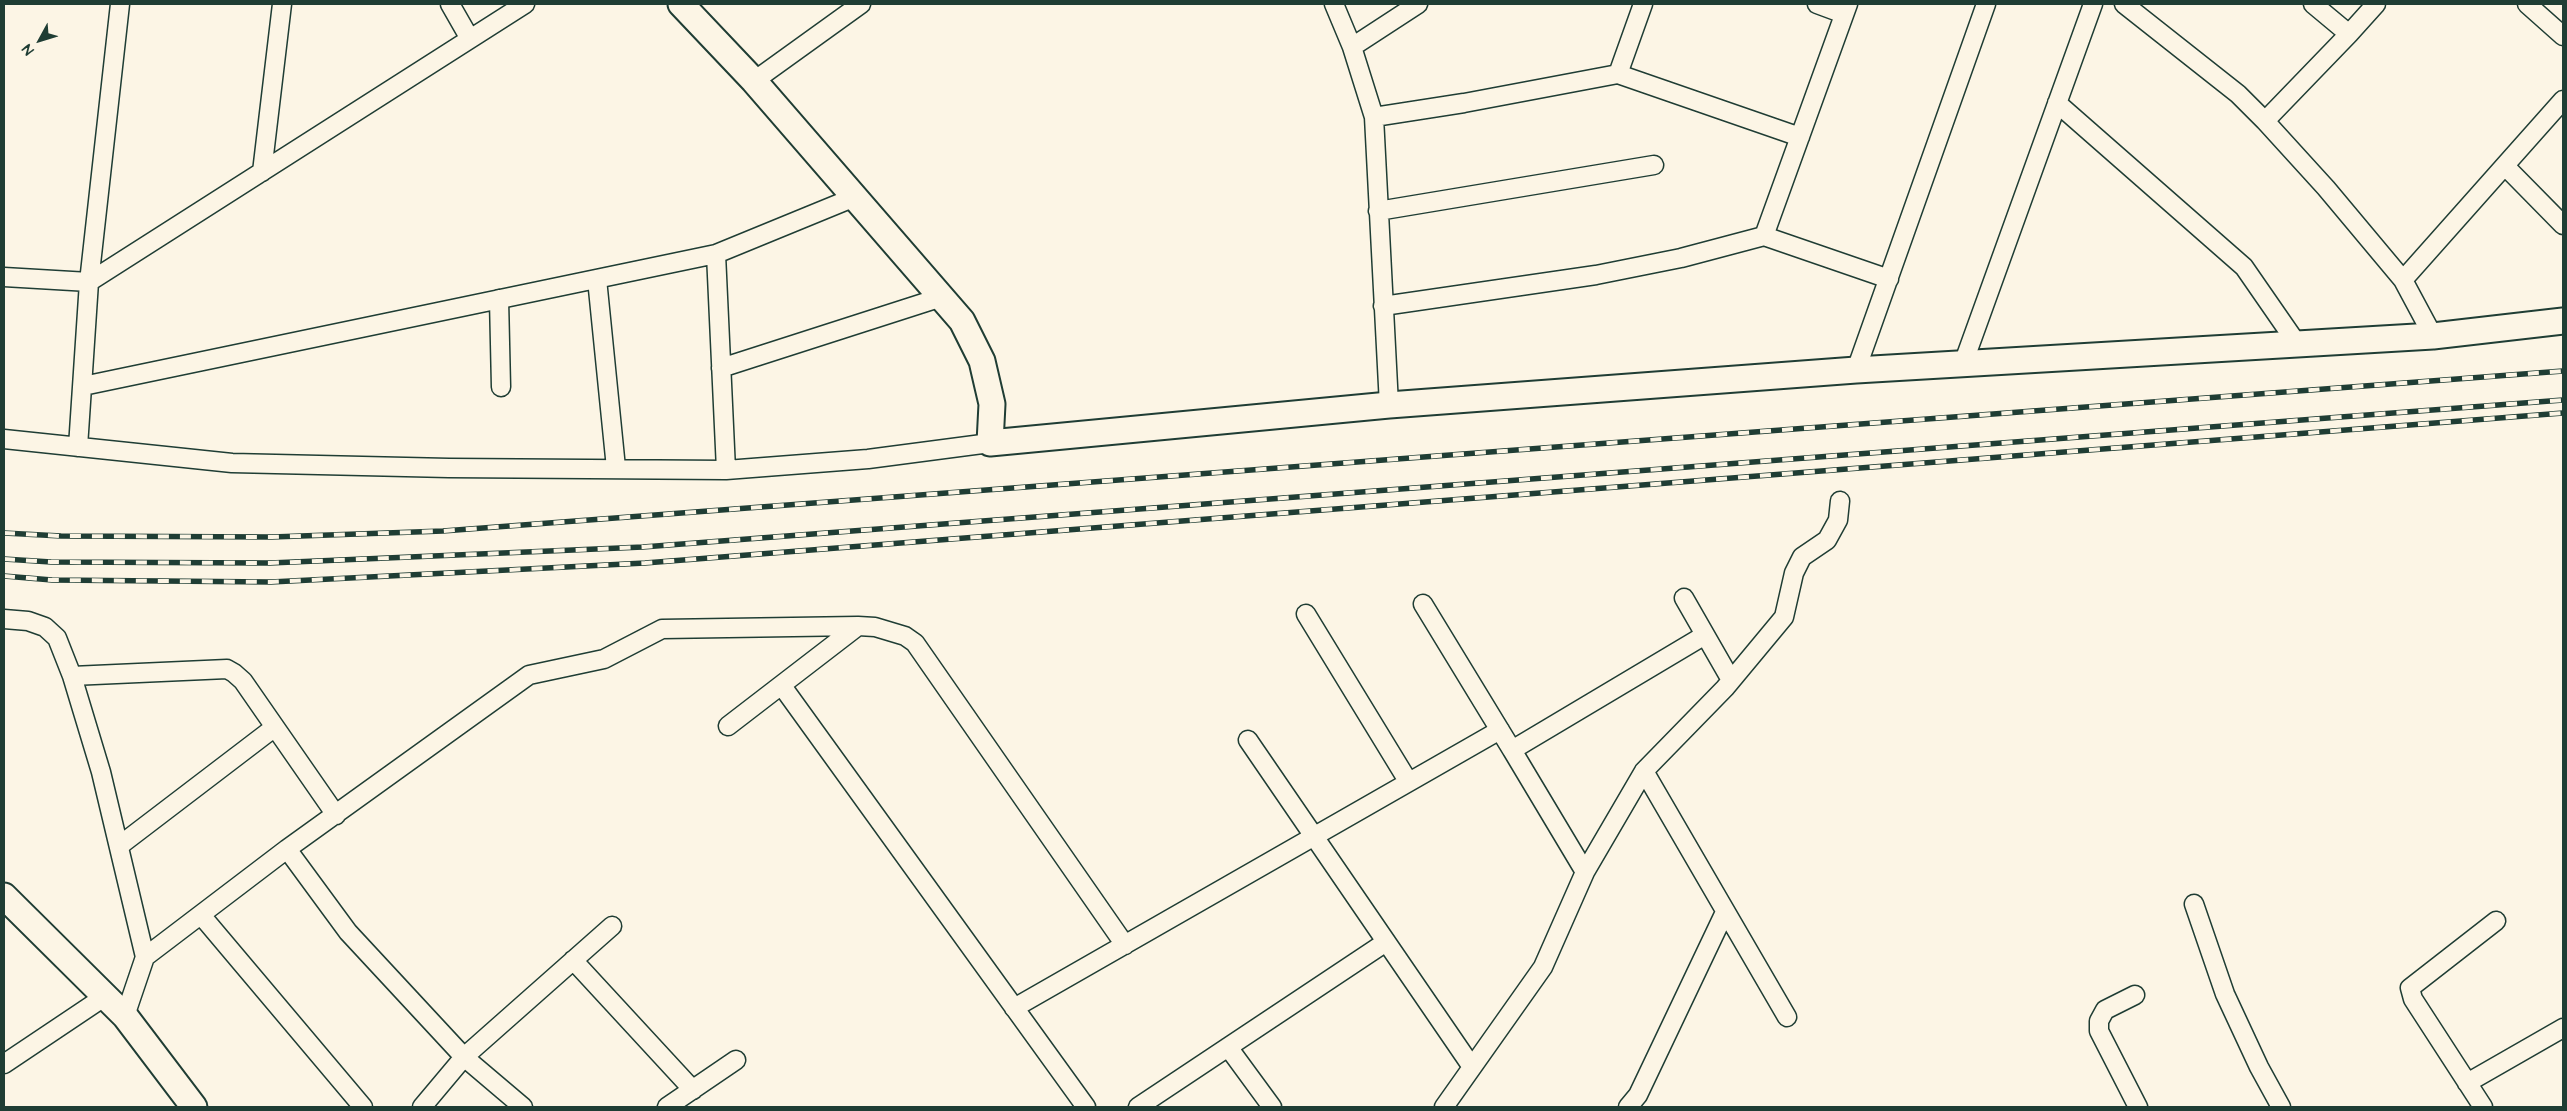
<!DOCTYPE html>
<html>
<head>
<meta charset="utf-8">
<style>
  body { margin:0 }
  #map { position:relative; width:2567px; height:1111px; overflow:hidden; background:#fcf5e5; font-family:"Architects Daughter",sans-serif }
  canvas { display:block }
  .frame { position:absolute; inset:0; border:5px solid #1f3d34; pointer-events:none }
  .north { position:absolute; left:15px; top:15px; width:50px; height:50px; -webkit-text-stroke:4px #fcf5e5; paint-order:stroke; rotate:231deg; font-size:14px; font-weight:700; line-height:20px; text-align:center; color:#1f3d34 }
  .north::after { content:''; display:block; margin:auto; width:18px; height:22px; background:#1f3d34; clip-path:polygon(50% 0,100% 100%,50% 72%,0 100%) }
</style>
</head>
<body>
<div id="map">
<canvas width="2567" height="1111"></canvas>
<div class="frame"></div>
<div class="north">N</div>
</div>
<script>
const c = document.querySelector('canvas').getContext('2d');
c.lineJoin = 'round';
const poly = rows => new Path2D(rows.map(r => 'M' + r).join(''));
function stroke(path, color, width, dash) { c.strokeStyle = color; c.lineWidth = width; c.lineCap = dash ? 'butt' : 'round'; c.setLineDash(dash || []); c.stroke(path); }
const street = poly([
  [450,4,470,39],
  [1334,4,1352,47,1374,117,1389,405],
  [1817,4,1844,14],
  [2124,4,2238,94,2265,121,2326,188,2403,280,2433,336],
  [2527,4,2563,36],
  [2349,34,2376,4],
  [1352,47,1418,4],
  [1618,74,1800,137],
  [754,81,861,4],
  [2057,103,2244,267,2298,345],
  [1374,117,1464,103,1618,74,1643,4],
  [2265,121,2349,34,2313,4],
  [2505,166,2563,225],
  [262,172,282,4],
  [1378,211,1654,165],
  [1764,236,1889,279],
  [4,277,89,282,525,4],
  [597,279,616,468],
  [2403,280,2563,100],
  [499,299,501,387],
  [1383,306,1596,275,1681,258,1764,236,1848,4],
  [1963,364,2093,4],
  [721,368,942,297],
  [1856,370,1986,4],
  [83,386,716,254],
  [4,439,232,463,449,468,726,470,868,459,990,443],
  [78,447,89,282,120,4],
  [726,470,716,254,855,197],
  [1684,598,1731,680],
  [1423,604,1512,750,1705,635],
  [1306,614,1408,781],
  [4,619,28,621,45,627,57,638,72,676,101,772,145,957,125,1016],
  [72,676,227,669,234,673,243,681,336,815],
  [782,686,1086,1107],
  [728,726,858,626,875,627,905,636,915,643,1125,945],
  [1248,740,1472,1067],
  [1512,750,1585,872],
  [1644,771,1787,1017],
  [119,846,275,727],
  [287,849,348,932,464,1057,523,1107],
  [2194,904,2225,994,2259,1067,2281,1107],
  [201,915,363,1107],
  [145,957,287,849,529,675,604,659,662,629,858,626],
  [573,960,693,1090],
  [2135,995,2105,1010,2099,1021,2099,1031,2138,1107],
  [1014,1008,1500,730],
  [1228,1047,1272,1107],
  [4,1064,104,997],
  [2467,1083,2563,1028],
  [422,1107,464,1057,612,926],
  [667,1107,736,1060],
  [1138,1107,1386,942],
  [1444,1107,1543,967,1585,872,1644,771,1725,688,1784,617,1794,573,1802,557,1827,540,1838,520,1840,501],
  [1628,1107,1638,1095,1725,912],
  [2483,1107,2413,999,2410,988,2496,921]
]);
const secondary = poly([
  [681,4,754,81,962,321,982,361,992,404,990,443,1389,405,1856,370,2433,336,2563,321],
  [4,896,125,1016,194,1107]
]);
stroke(street, '#1f3d34', 21);
stroke(secondary, '#1f3d34', 29);
stroke(street, '#fcf5e5', 18);
stroke(secondary, '#fcf5e5', 25);
const rail = poly([
  [4,533,61,536,272,537,443,531,2563,371],
  [4,559,51,562,270,563,643,547,2563,400],
  [4,576,52,580,271,582,645,563,2563,413]
]);
stroke(rail, '#1f3d34', 5.5);
stroke(rail, '#fcf5e5', 4, [11]);
</script>
</body>
</html>
